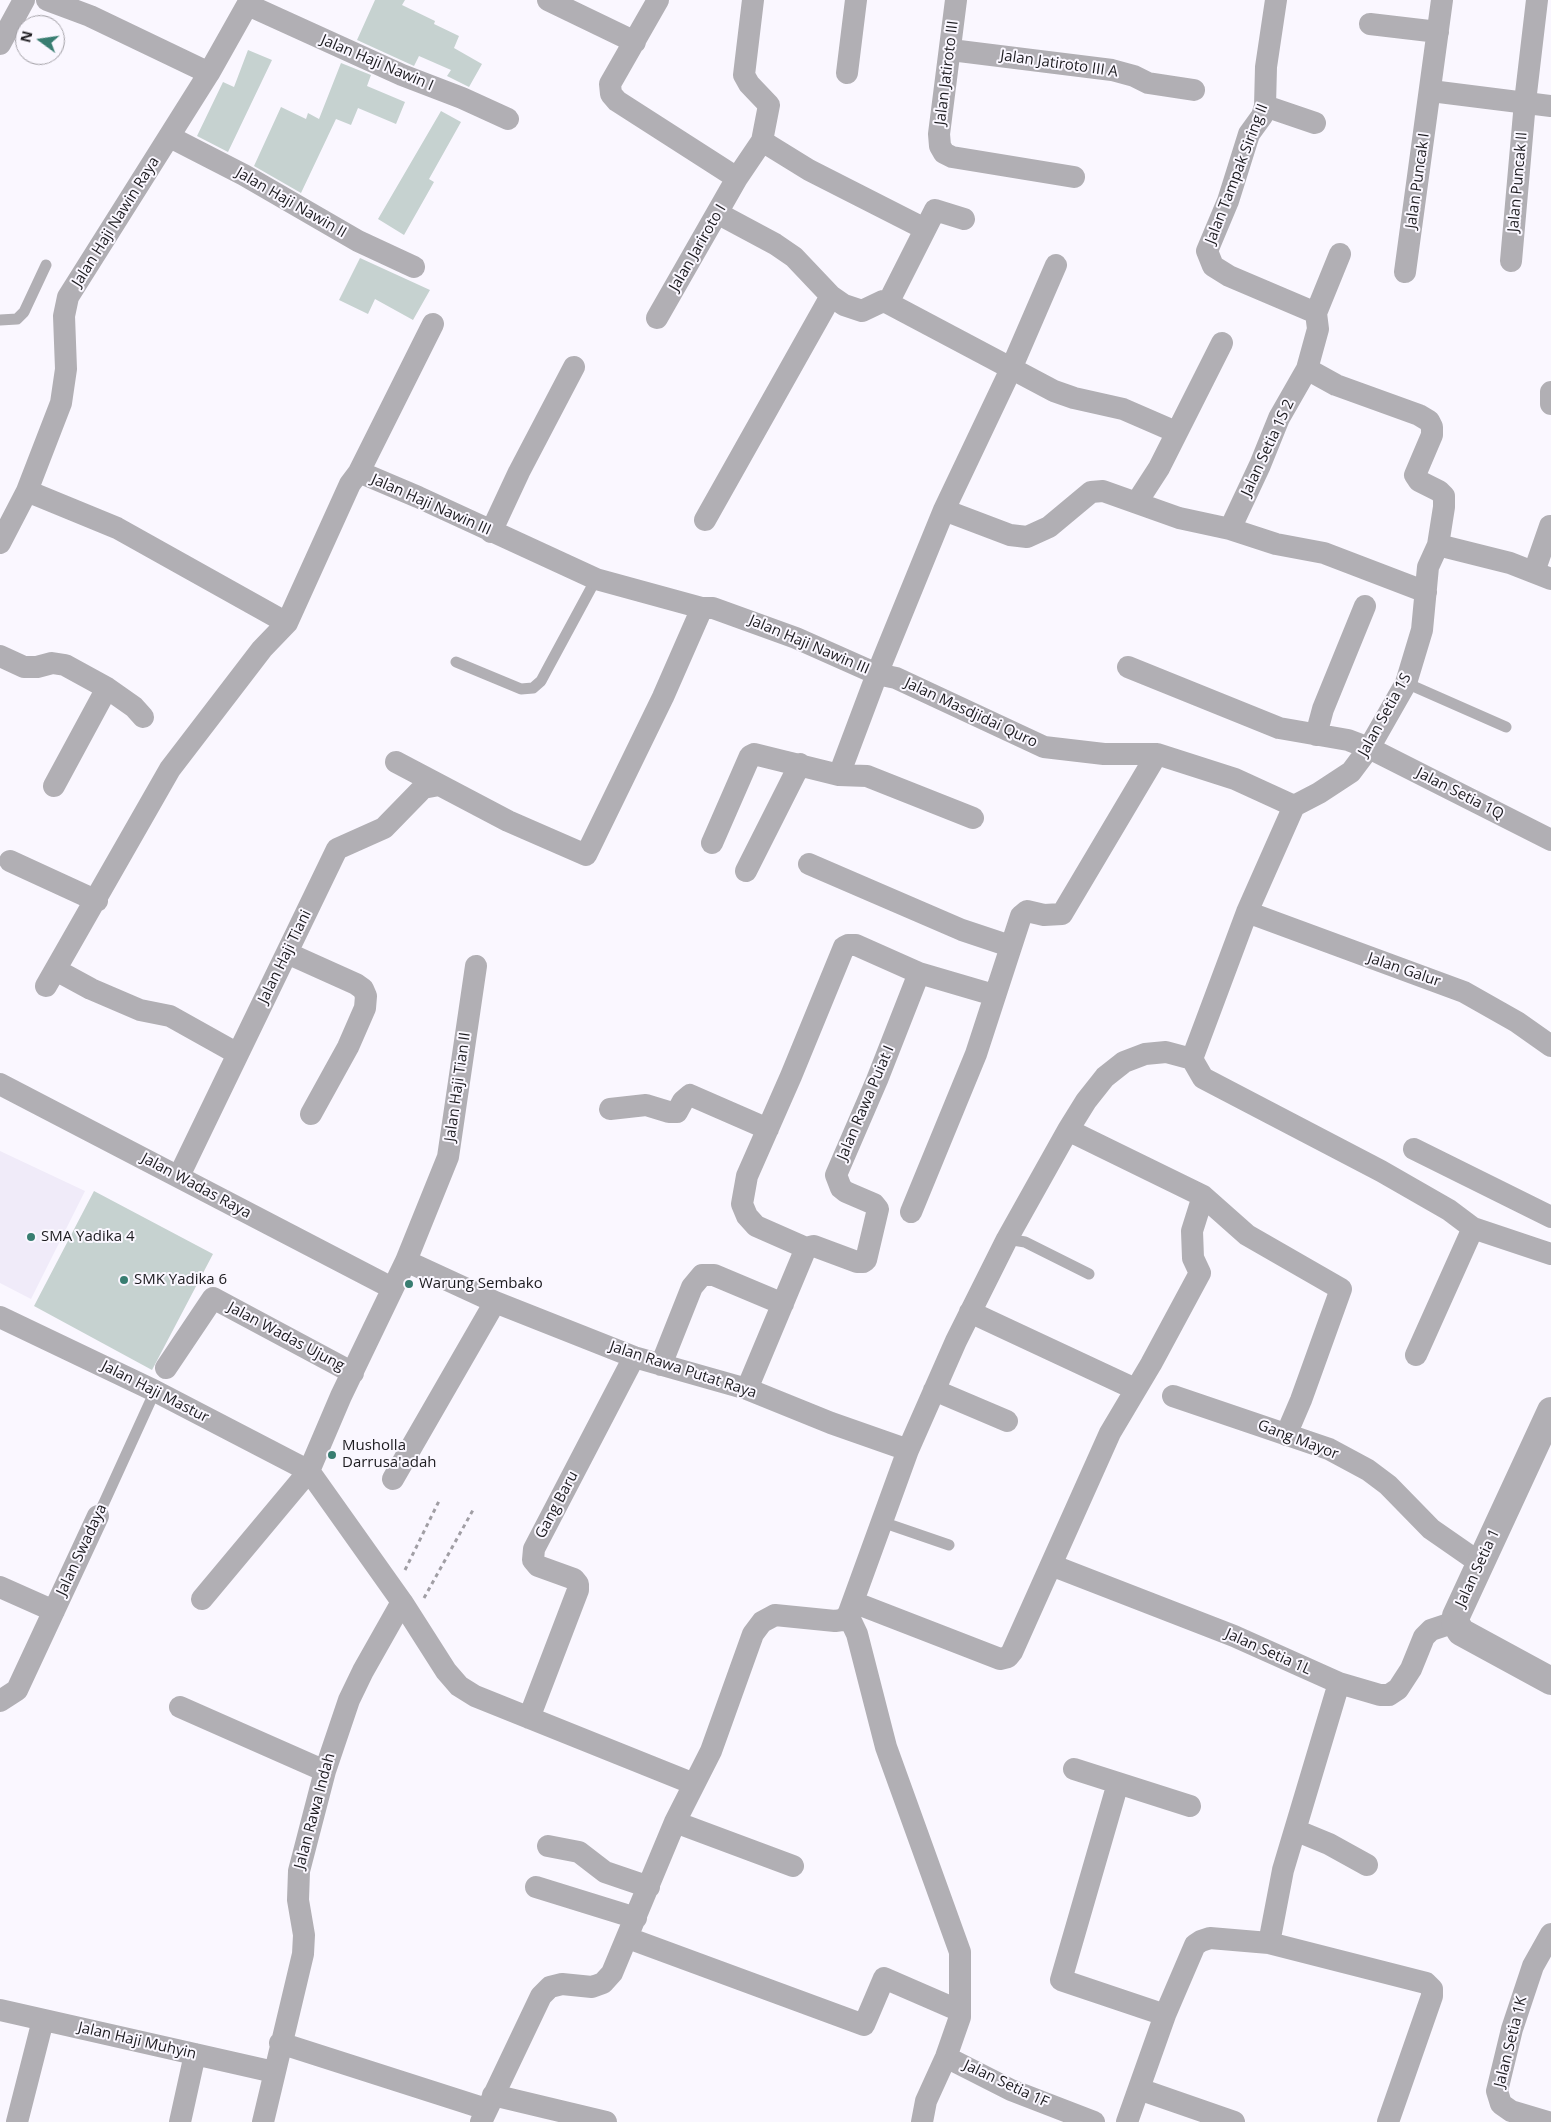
<!DOCTYPE html>
<html>
<head>
<meta charset="utf-8">
<style>
  body { margin:0 }
  #map { position:relative; width:1551px; height:2122px; overflow:hidden; background:#faf7ff; font-family:"Open Sans",sans-serif }
  canvas { display:block }
  .north { position:absolute; left:15px; top:15px; width:50px; height:50px; box-sizing:border-box; background:#faf7ff; border:1px solid #a19fa5; border-radius:50%; rotate:284deg; font-size:14px; font-weight:700; line-height:20px; text-align:center; color:#1c1b1f }
  .north::after { content:''; display:block; margin:auto; width:18px; height:22px; background:#387d71; clip-path:polygon(50% 0,100% 100%,50% 72%,0 100%) }
</style>
</head>
<body>
<div id="map">
<canvas width="1551" height="2122"></canvas>
<div class="north">N</div>
</div>
<script>
const c = document.querySelector('canvas').getContext('2d');
c.lineJoin = 'round';
function fill(path, color) { c.fillStyle = color; c.fill(path, 'evenodd'); }
const poly = rows => new Path2D(rows.map(r => 'M' + r).join(''));
function stroke(path, color, width, dash) { c.strokeStyle = color; c.lineWidth = width; c.lineCap = dash ? 'butt' : 'round'; c.setLineDash(dash || []); c.stroke(path); }
function write(font, color, halo, rows, align = 'center') {
  c.font = font + ' "Open Sans",sans-serif'; c.lineWidth = 4; c.setLineDash([]); c.textBaseline = 'middle'; c.strokeStyle = halo; c.fillStyle = color; for (const [text, x, y, turn = 0] of rows) {
    c.save(); c.translate(x, y); c.rotate((+turn || 0) * Math.PI / 180); c.textAlign = isNaN(turn) ? turn : align; if (halo) c.strokeText(text, 0, 0); c.fillText(text, 0, 0); c.restore();
  }
}
fill(poly([
  [0,1151,85,1191,31,1299,0,1283]
]), '#f0ebf9');
fill(poly([
  [375,0,405,0,402,5,435,21,434,24,459,36,454,48,482,64,469,87,447,76,451,70,419,56,414,66,357,40],
  [248,50,272,60,228,152,197,136,223,82,234,87],
  [341,63,371,75,367,86,405,102,396,124,358,108,351,125,336,119,301,193,254,166,281,107,306,119,308,113,319,119],
  [441,111,461,122,429,179,434,182,404,235,378,219],
  [360,258,430,290,413,320,375,299,368,314,339,300],
  [94,1191,213,1254,152,1370,34,1306]
]), '#c6d2d0');
stroke(poly([
  [405,1570,440,1499],
  [424,1598,473,1510]
]), '#a09ea4', 3, [4, 4]);
stroke(poly([
  [0,320,17,319,24,312,46,265],
  [456,662,521,689,533,688,541,681,549,666,596,579],
  [1406,683,1506,727],
  [1007,1239,1025,1242,1089,1274],
  [98,1516,155,1391],
  [882,1522,949,1545]
]), '#b1afb4', 11);
stroke(poly([
  [47,0,90,16,209,73],
  [548,0,635,42],
  [658,0,610,84,611,94,617,101,737,178],
  [956,0,939,134,940,146,944,153,952,157,1074,177],
  [248,5,402,75,462,98,508,119],
  [1370,24,1438,32],
  [0,44,24,0],
  [951,50,1112,70,1134,76,1148,83,1194,90],
  [847,73,856,0],
  [1431,91,1551,106],
  [1265,106,1315,123],
  [170,137,244,175,358,241,414,267],
  [762,141,809,170,925,229],
  [719,214,775,244,794,257,831,296,844,305,862,311,883,301,888,303,1054,391,1074,398,1123,409,1176,432],
  [1511,261,1525,102,1537,0],
  [1405,272,1442,0],
  [888,303,935,210,964,219],
  [1316,313,1340,254],
  [657,318,737,178,762,141,769,105,749,84,744,75,753,0],
  [1551,392,1551,404],
  [359,472,418,497,596,579,702,608,713,608,796,638,877,674,896,678,1044,747,1104,754,1157,754,1235,779,1294,806],
  [27,491,117,528,287,623],
  [1137,502,1159,468,1222,343],
  [944,510,1010,535,1027,537,1049,527,1091,492,1103,491,1179,518,1230,529,1276,544,1324,553,1426,592],
  [705,520,831,296],
  [1230,529,1260,465,1279,418,1307,369,1318,329,1316,313,1229,276,1213,266,1207,251,1228,201,1249,134,1262,116,1265,106,1266,67,1276,0],
  [491,532,519,472,574,367],
  [0,543,27,491,61,403,66,369,64,316,68,297,209,73,250,0],
  [1438,545,1510,563,1551,579],
  [1534,572,1550,526],
  [0,656,24,667,37,667,52,663,65,665,107,688,134,707,143,717],
  [1128,667,1279,728,1348,740,1369,748,1551,840],
  [1316,735,1323,709,1365,606],
  [396,762,508,821,586,855,663,697,702,608],
  [839,775,877,674,944,510,1011,369,1056,265],
  [54,786,107,688],
  [1294,806,1319,793,1351,772,1369,748,1406,683,1422,630,1428,567,1438,545,1444,507,1444,496,1439,491,1419,481,1415,475,1432,435,1432,427,1429,421,1419,415,1336,385,1307,369],
  [712,843,750,756,754,754,839,775,867,776,973,818],
  [10,861,97,901],
  [809,864,962,930,1010,946],
  [746,871,800,764],
  [1247,912,1464,992,1517,1022,1551,1046],
  [287,953,356,984,363,989,366,996,365,1008,348,1047,311,1114],
  [56,970,91,989,140,1010,170,1016,238,1054],
  [46,986,170,769,262,649,287,623,350,484,359,472,433,324],
  [1192,1059,1247,912,1294,806],
  [0,1084,392,1288],
  [610,1109,646,1105,669,1112,677,1112,683,1101,690,1095,768,1129],
  [1068,1130,1203,1196,1247,1235,1341,1289,1301,1400,1286,1435],
  [1414,1149,1551,1217],
  [179,1176,337,849,384,828,423,788,439,785],
  [911,1212,976,1054,1021,916,1027,911,1044,915,1062,914,1157,754],
  [806,1248,814,1246,857,1262,863,1262,866,1260,878,1209,874,1204,846,1192,841,1188,836,1175,877,1080,919,973,994,995],
  [406,1261,495,1302,634,1357,747,1389,831,1423,908,1450],
  [970,1312,1135,1389],
  [0,1317,155,1391,309,1471,402,1602,446,1671,459,1686,475,1696,694,1784],
  [1416,1355,1473,1228],
  [661,1365,692,1287,702,1275,714,1275,783,1304],
  [166,1368,213,1298,353,1373],
  [747,1389,806,1248,756,1226,747,1216,742,1204,747,1176,791,1076,844,947,848,945,856,945,919,973],
  [934,1390,1007,1421],
  [1173,1396,1329,1449,1368,1470,1388,1485,1431,1529,1480,1563],
  [393,1479,495,1302],
  [1051,1565,1234,1636,1339,1683,1380,1695,1389,1695,1398,1689,1411,1669,1424,1637,1431,1630,1455,1622],
  [0,1587,54,1611],
  [202,1599,309,1471,341,1396,406,1261,448,1157,476,966],
  [853,1602,1000,1659,1008,1657,1012,1652,1110,1433,1151,1364,1200,1273,1193,1258,1192,1231,1203,1196],
  [848,1615,857,1634,886,1747,960,1952,960,2017,946,2057,926,2101,922,2122],
  [0,1701,17,1690,98,1516],
  [180,1707,325,1771],
  [529,1718,578,1590,578,1584,574,1579,538,1566,533,1560,534,1549,634,1357],
  [1074,1769,1190,1806],
  [1118,1783,1061,1980,1165,2015],
  [675,1822,793,1866],
  [1295,1830,1329,1844,1367,1865],
  [548,1846,579,1852,605,1872,649,1887],
  [536,1887,636,1918],
  [628,1938,864,2025,884,1978,960,2011],
  [1269,1943,1283,1870,1339,1683],
  [0,2010,274,2072],
  [280,2043,486,2109],
  [946,2057,1011,2090,1094,2122],
  [1139,2089,1234,2122],
  [493,2095,606,2122],
  [17,2122,43,2020],
  [180,2122,195,2054],
  [263,2122,303,1954,304,1935,298,1900,299,1871,325,1771,349,1700,363,1671,402,1602],
  [481,2122,541,1996,550,1987,562,1984,592,1987,603,1983,612,1973,675,1822,711,1751,753,1634,762,1622,775,1615,835,1621,842,1620,848,1615,908,1450,956,1341,1007,1239,1068,1130,1086,1101,1105,1077,1124,1062,1145,1054,1166,1052,1192,1059,1203,1078,1381,1171,1449,1210,1473,1228,1551,1254],
  [1127,2122,1165,2015,1195,1945,1201,1941,1210,1938,1269,1943,1426,1983,1432,1989,1432,1996,1388,2122],
  [1548,2122,1511,2111,1501,2104,1497,2091,1512,2029,1533,1966,1551,1934]
]), '#b1afb4', 22);
stroke(poly([
  [1551,1411,1456,1616,1455,1622,1461,1632,1551,1681]
]), '#b1afb4', 28);
for (const [x, y, r, color] of [
  [31,1237,5,"#387d71"],
  [124,1280,5,"#387d71"],
  [409,1284,5,"#387d71"],
  [332,1455,5,"#387d71"]
]) { const dot = new Path2D(); dot.arc(x, y, r, 0, 2 * Math.PI); c.fillStyle = color; c.fill(dot); stroke(dot, '#faf7ff', 2); }
write('15px', '#1c1b1f', '#faf7ff', [
  ["Jalan Haji Nawin I",377,63,23],
  ["Jalan Jatiroto III A",1059,64,8],
  ["Jalan Jatiroto III",947,73,-83],
  ["Jalan Tampak Siring II",1237,174,-69],
  ["Jalan Puncak I",1418,181,-82],
  ["Jalan Puncak II",1518,182,-85],
  ["Jalan Haji Nawin II",291,203,30],
  ["Jalan Haji Nawin Raya",116,222,-58],
  ["Jalan Jariroto I",698,248,-60],
  ["Jalan Setia 1S 2",1268,448,-65],
  ["Jalan Haji Nawin III",431,505,24],
  ["Jalan Haji Nawin III",809,645,23],
  ["Jalan Masdjidai Quro",971,713,25],
  ["Jalan Setia 1S",1385,715,-61],
  ["Jalan Setia 1Q",1460,794,27],
  ["Jalan Haji Tiani",285,957,-64],
  ["Jalan Galur",1404,970,19],
  ["Jalan Haji Tian II",458,1087,-82],
  ["Jalan Rawa Puiat I",866,1103,-67],
  ["Jalan Wadas Raya",196,1186,28],
  ["Jalan Wadas Ujung",286,1337,28],
  ["Jalan Rawa Putat Raya",683,1370,18],
  ["Jalan Haji Mastur",155,1392,27],
  ["Gang Mayor",1298,1440,21],
  ["Gang Baru",557,1505,-62],
  ["Jalan Swadaya",82,1550,-65],
  ["Jalan Setia 1",1478,1568,-65],
  ["Jalan Setia 1L",1268,1652,24],
  ["Jalan Rawa Indah",315,1811,-75],
  ["Jalan Haji Muhyin",137,2041,13],
  ["Jalan Setia 1K",1511,2042,-76],
  ["Jalan Setia 1F",1006,2084,25]
]);
write('15px', '#1c1b1f', '#faf7ff', [
  ["SMA Yadika 4",41,1237],
  ["SMK Yadika 6",134,1280],
  ["Warung Sembako",419,1284],
  ["Musholla",342,1446],
  ["Darrusa'adah",342,1463]
], 'left');
</script>
</body>
</html>
